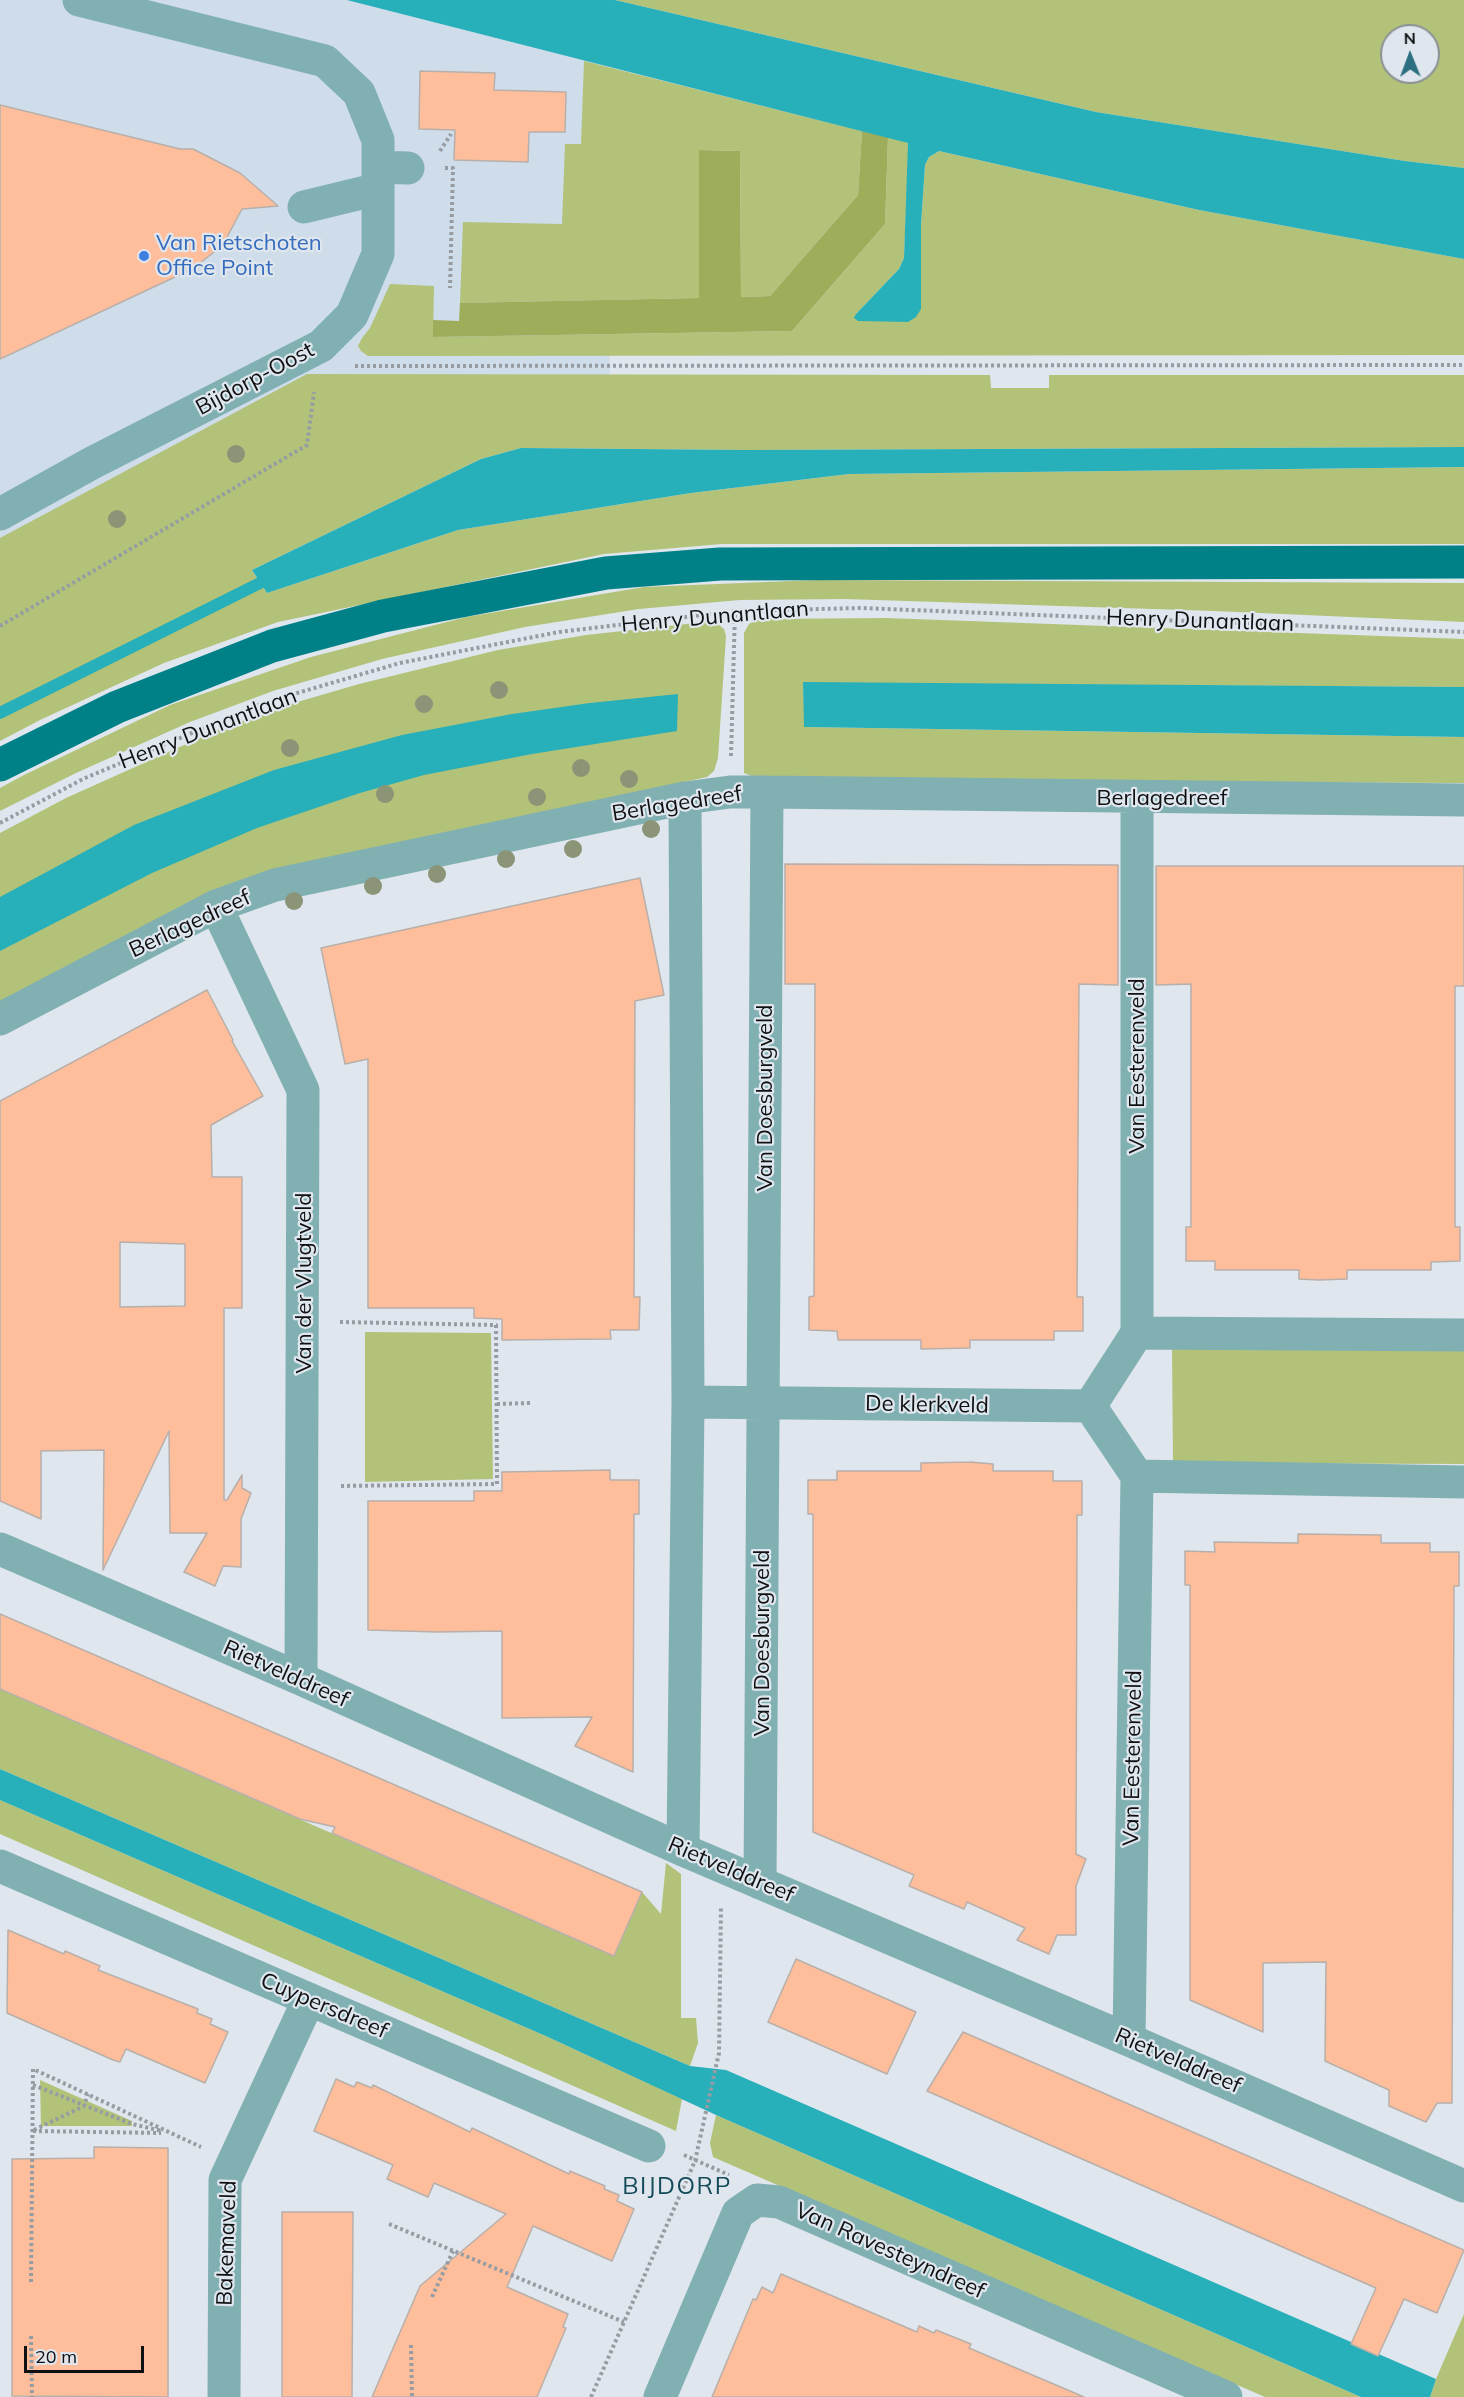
<!DOCTYPE html>
<html>
<head>
<meta charset="utf-8">
<style>
  body { margin:0 }
  #map { position:relative; width:1464px; height:2397px; overflow:hidden; background:#dfe6ed; font-family:Mulish,sans-serif }
  canvas { display:block }
  .north { position:absolute; left:1380px; top:24px; width:60px; height:60px; box-sizing:border-box; background:#dfe6ed; border:2px solid #8b9095; border-radius:50%; rotate:359deg; font-size:16px; font-weight:700; line-height:24px; text-align:center; color:#0e1012 }
  .north::after { content:''; display:block; margin:auto; width:21px; height:27px; background:#2c6f80; clip-path:polygon(50% 0,100% 100%,50% 72%,0 100%) }
  .scale { position:absolute; left:24px; top:2346px; width:120px; height:27px; box-sizing:border-box; border:3px solid #0e1012; border-top:0; padding-left:8px; font-size:18px; line-height:21px; white-space:nowrap; color:#0e1012; -webkit-text-stroke:4px #dfe6ed; paint-order:stroke }
</style>
</head>
<body>
<div id="map">
<canvas width="1464" height="2397"></canvas>
<div class="north">N</div>
<div class="scale">20 m</div>
</div>
<script>
const c = document.querySelector('canvas').getContext('2d');
c.lineJoin = 'round';
function fill(path, color) { c.fillStyle = color; c.fill(path, 'evenodd'); }
const poly = rows => new Path2D(rows.map(r => 'M' + r).join(''));
function stroke(path, color, width, dash) { c.strokeStyle = color; c.lineWidth = width; c.lineCap = dash ? 'butt' : 'round'; c.setLineDash(dash || []); c.stroke(path); }
function write(font, color, halo, rows, align = 'center') {
  c.font = font + ' Mulish,sans-serif'; c.lineWidth = 4.5; c.setLineDash([]); c.textBaseline = 'middle'; c.strokeStyle = halo; c.fillStyle = color; for (const [text, x, y, turn = 0] of rows) {
    c.save(); c.translate(x, y); c.rotate((+turn || 0) * Math.PI / 180); c.textAlign = isNaN(turn) ? turn : align; if (halo) c.strokeText(text, 0, 0); c.fillText(text, 0, 0); c.restore();
  }
}
fill(poly([
  [0,0,460,0,608,36,610,421,395,409,0,620]
]), '#cfdce9');
fill(poly([
  [615,0,1464,0,1464,168,1405,161,1096,112],
  [1392,36,1428,36,1428,72,1392,72],
  [584,61,862,131,858,195,770,296,741,297,740,151,700,150,699,298,460,303,463,222,562,224,565,144,581,144],
  [888,137,909,143,904,258,899,269,856,314,908,322,921,225,925,165,929,157,939,151,1199,210,1464,259,1464,355,368,356,361,351,358,346,362,338,370,328,390,284,434,286,433,337,792,331,885,224],
  [307,374,990,375,991,388,1049,388,1049,375,1464,375,1464,447,748,450,521,448,481,459,252,570,267,593,458,530,691,493,849,474,1464,467,1464,544,722,544,604,554,278,622,164,663,42,719,0,741,0,538],
  [816,580,1464,583,1464,622,1214,611,845,599,740,600,639,609,525,627,382,659,273,691,190,722,76,773,0,811,0,788,24,775,170,705,311,657,466,617,644,587],
  [886,618,1464,639,1464,687,803,683,805,727,1464,737,1464,783,762,780,744,773,744,633,749,624,758,619],
  [714,621,724,629,726,636,718,758,714,771,707,777,271,872,0,1005,0,833,66,798,213,732,270,710,359,684,498,650,586,635],
  [365,1332,491,1333,493,1479,365,1482],
  [1172,1347,1464,1349,1464,1464,1173,1463],
  [0,1689,614,1956,642,1892,661,1914,666,1863,681,1874,681,2018,696,2018,698,2043,690,2066,0,1769],
  [0,1800,548,2037,682,2099,676,2131,0,1834],
  [40,2080,132,2121,132,2126,41,2126],
  [716,2115,1361,2397,1265,2397,713,2157,710,2143],
  [1464,2314,1464,2397,1430,2397,1436,2379]
]), '#b3c279');
fill(poly([
  [862,131,888,137,885,224,792,331,433,337,433,320,459,321,460,303,699,298,699,150,740,151,741,297,770,296,858,195]
]), '#9dad5a');
fill(poly([
  [347,0,615,0,1096,112,1405,161,1464,168,1464,259,1199,210,939,151,929,157,925,165,921,225,921,309,916,317,908,322,858,321,854,318,856,314,899,269,904,258,908,143],
  [1464,447,1464,467,849,474,691,493,458,530,267,593,252,570,481,459,521,448,748,450],
  [803,682,1464,687,1464,737,804,727],
  [678,694,677,731,532,754,424,775,360,793,257,828,152,873,0,951,0,897,134,825,274,770,402,735,512,714,590,703],
  [0,1769,690,2066,726,2070,1436,2379,1430,2397,1361,2397,716,2115,548,2037,0,1800]
]), '#27afba');
stroke(poly([
  [0,713,260,583]
]), '#27afba', 12);
const building = poly([
  [420,71,495,73,494,90,566,92,565,132,529,132,528,162,454,160,455,130,419,129,420,71],
  [0,105,180,149,193,149,240,173,278,206,242,209,227,237,218,249,192,269,0,359,0,105],
  [785,864,1118,865,1118,985,1079,984,1077,1297,1083,1297,1083,1331,1054,1331,1054,1340,970,1340,970,1348,921,1349,921,1340,838,1340,837,1331,809,1330,809,1297,814,1296,815,984,785,984,785,864],
  [1156,866,1464,866,1464,986,1455,986,1455,1227,1460,1227,1460,1261,1431,1262,1431,1270,1347,1270,1347,1279,1319,1280,1299,1279,1299,1270,1215,1270,1215,1261,1186,1261,1186,1227,1191,1227,1191,984,1156,985,1156,866],
  [640,878,664,995,635,1001,634,1297,640,1297,639,1330,610,1330,611,1339,502,1340,502,1319,474,1318,474,1308,368,1308,368,1059,345,1064,321,948,640,878],
  [207,990,233,1040,232,1041,263,1096,211,1125,212,1177,242,1177,242,1308,224,1308,224,1500,227,1500,242,1475,242,1488,251,1493,241,1519,241,1567,223,1566,215,1586,184,1572,207,1533,170,1533,169,1431,103,1570,104,1450,41,1451,41,1519,0,1501,0,1101,207,990],
  [120,1242,185,1244,185,1306,120,1307,120,1242],
  [970,1462,993,1464,993,1471,1053,1471,1053,1481,1082,1481,1082,1515,1077,1515,1076,1854,1086,1859,1076,1886,1076,1935,1057,1935,1049,1954,1017,1940,1025,1928,967,1902,964,1909,909,1886,914,1875,813,1832,813,1514,808,1514,808,1480,837,1480,837,1471,921,1471,921,1463,970,1462],
  [610,1470,610,1480,639,1480,639,1514,634,1514,633,1772,575,1746,592,1717,502,1718,502,1631,437,1632,368,1630,368,1501,474,1501,474,1491,502,1491,502,1472,610,1470],
  [1298,1534,1381,1535,1381,1543,1430,1543,1430,1552,1459,1552,1459,1586,1454,1586,1452,2103,1437,2103,1426,2122,1389,2106,1389,2090,1325,2061,1326,1962,1263,1963,1263,2032,1190,2000,1190,1585,1185,1585,1185,1551,1215,1552,1214,1542,1298,1543,1298,1534],
  [0,1614,642,1892,614,1956,332,1833,335,1827,300,1819,0,1689,0,1614],
  [8,1930,64,1954,65,1951,100,1966,98,1970,198,2009,197,2013,212,2019,210,2024,228,2032,205,2083,126,2049,120,2062,113,2060,7,2013,8,1930],
  [796,1959,916,2012,887,2074,768,2022,796,1959],
  [963,2032,1464,2250,1437,2313,1404,2299,1378,2356,1351,2344,1376,2288,927,2091,963,2032],
  [336,2079,354,2087,357,2082,372,2088,373,2085,470,2132,472,2128,569,2174,570,2171,605,2186,604,2189,619,2195,617,2201,634,2209,612,2261,533,2226,507,2287,568,2314,563,2327,566,2328,537,2397,372,2397,420,2286,506,2214,434,2183,428,2197,387,2179,393,2165,314,2131,336,2079],
  [94,2147,168,2148,168,2397,12,2396,12,2159,94,2158,94,2147],
  [282,2212,353,2212,352,2397,282,2397,282,2212],
  [781,2274,917,2332,919,2326,934,2333,936,2330,971,2344,969,2348,1084,2397,712,2397,753,2299,756,2300,762,2287,773,2293,781,2274]
]);
fill(building, '#febe9b');
stroke(building, '#b8afaa', 1.5);
stroke(poly([
  [440,151,451,134],
  [445,168,453,168,450,288],
  [355,366,1464,365],
  [0,626,307,445,314,392],
  [731,756,735,611],
  [0,823,83,779,263,703,400,663,559,632,735,611,861,608,1464,632],
  [340,1322,496,1325,497,1484,340,1486],
  [497,1404,530,1403],
  [33,2085,132,2124,162,2131],
  [34,2130,84,2106,88,2094],
  [33,2131,161,2133],
  [684,2155,729,2175],
  [389,2224,624,2322],
  [31,2282,33,2069,201,2147],
  [432,2297,453,2251],
  [31,2336,32,2397],
  [411,2345,412,2397],
  [591,2397,695,2161,719,2053,721,1906]
]), '#979ca2', 4, [3, 3]);
stroke(poly([
  [378,167,408,168],
  [304,207,378,189],
  [0,514,92,463,321,346,352,315,378,254,378,140,359,93,325,61,79,0],
  [216,906,303,1090,301,1679],
  [0,1019,216,906,275,885,685,798,730,792,767,792,1464,800],
  [1137,1333,1464,1335],
  [688,1402,1090,1406],
  [1137,1476,1464,1482],
  [0,1549,301,1679,683,1850,1129,2040,1464,2186],
  [683,1850,688,1402,685,798],
  [0,1866,649,2146],
  [760,1883,767,792],
  [1129,2040,1137,1476,1090,1406,1137,1333,1137,798],
  [224,2397,225,2180,309,1999],
  [660,2397,738,2213,757,2200,779,2202,1226,2397]
]), '#81b0b3', 33);
stroke(poly([
  [0,765,117,707,272,646,383,616,606,573,720,564,1464,562]
]), '#008188', 33);
c.fillStyle = '#8b9476';
for (const [x, y] of [
  [236,454],
  [117,519],
  [499,690],
  [424,704],
  [290,748],
  [581,768],
  [629,779],
  [385,794],
  [537,797],
  [651,829],
  [573,849],
  [506,859],
  [437,874],
  [373,886],
  [294,901]
]) { c.beginPath(); c.arc(x, y, 9, 0, 2 * Math.PI); c.fill(); }
for (const [x, y, r, color] of [
  [144,256,6,"#3f7fe0"]
]) { const dot = new Path2D(); dot.arc(x, y, r, 0, 2 * Math.PI); c.fillStyle = color; c.fill(dot); stroke(dot, '#dfe6ed', 2); }
write('22px', '#366cbe', '#dfe6ed', [
  ["Van Rietschoten",156,243],
  ["Office Point",156,268]
], 'left');
write('22px', '#0e1012', '#dfe6ed', [
  ["Bijdorp-Oost",255,379,-28],
  ["Henry Dunantlaan",715,617,-5],
  ["Henry Dunantlaan",1200,621,2],
  ["Henry Dunantlaan",208,729,-21],
  ["Berlagedreef",1162,798],
  ["Berlagedreef",677,804,-9],
  ["Berlagedreef",190,924,-25],
  ["Van Eesterenveld",1137,1066,-90],
  ["Van Doesburgveld",765,1098,-90],
  ["Van der Vlugtveld",304,1283,-90],
  ["De klerkveld",927,1405,1],
  ["Van Doesburgveld",762,1643,-90],
  ["Rietvelddreef",286,1674,24],
  ["Van Eesterenveld",1133,1758,-89],
  ["Rietvelddreef",731,1870,23],
  ["Cuypersdreef",324,2006,23],
  ["Rietvelddreef",1178,2061,23],
  ["Bakemaveld",227,2243,-88],
  ["Van Ravesteyndreef",890,2251,24]
]);
c.letterSpacing = '1.5px';
write('24px', '#144b59', '#dfe6ed', [
  ["BIJDORP",677,2187]
]);
c.letterSpacing = '0px';
</script>
</body>
</html>
